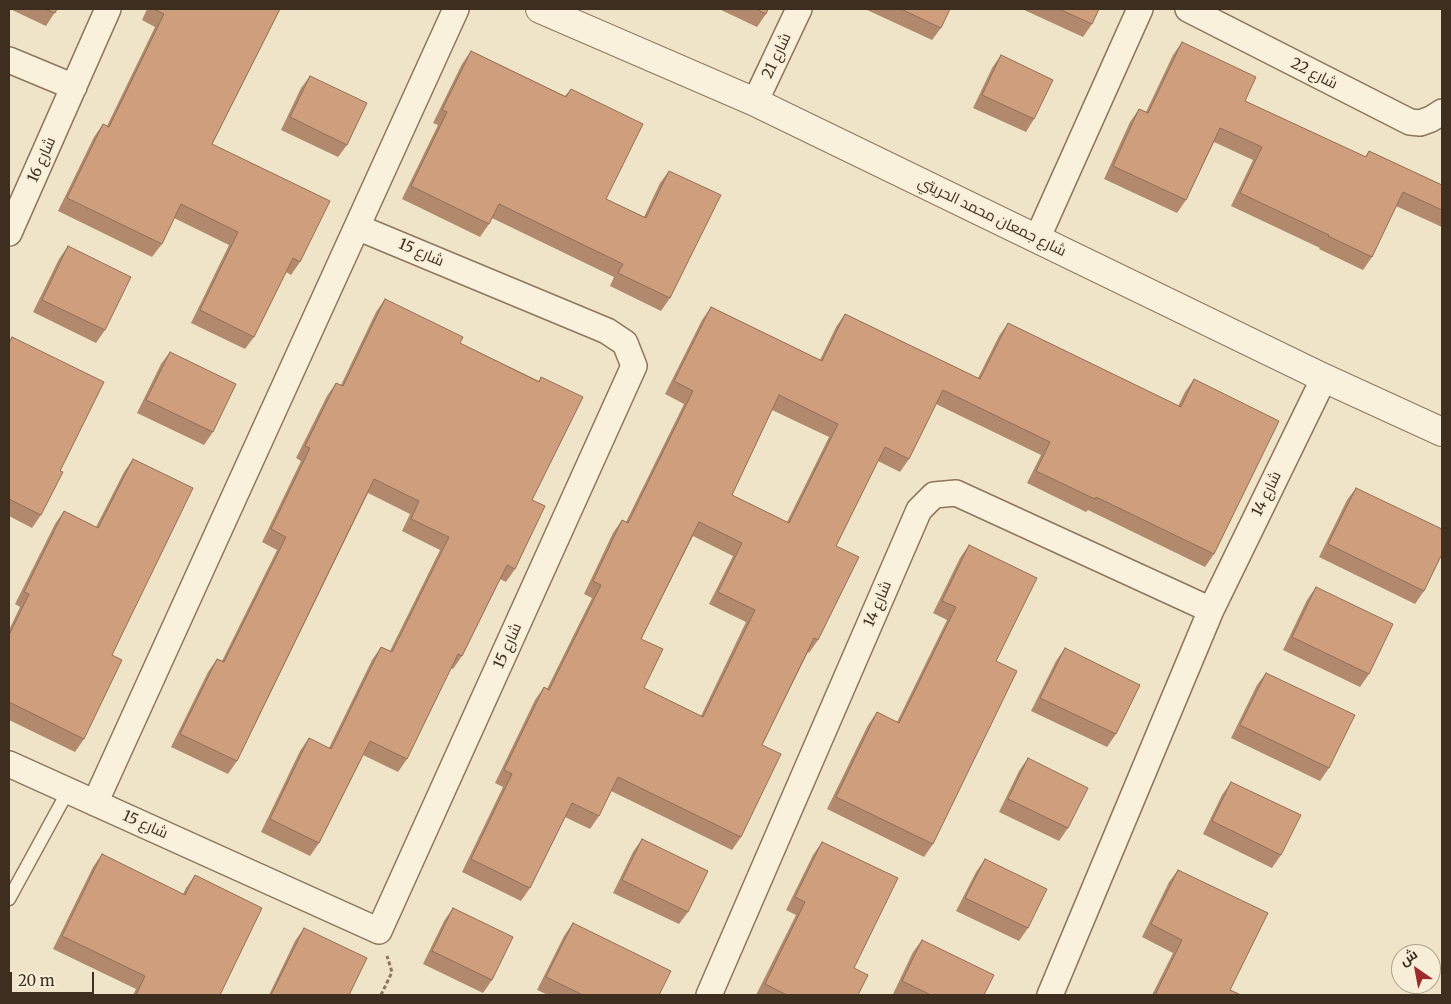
<!DOCTYPE html>
<html>
<head>
<meta charset="utf-8">
<style>
  body { margin:0 }
  #map { position:relative; width:1451px; height:1004px; overflow:hidden; background:#f0e4c8; font-family:Merriweather,Cairo,serif }
  canvas { display:block }
  .frame { position:absolute; inset:0; border:10px solid #3d2e20; pointer-events:none }
  .north { position:absolute; left:1391px; top:944px; width:50px; height:50px; box-sizing:border-box; background:#f7eed8; border:1px solid #ada18e; border-radius:50%; rotate:327deg; font-size:14px; font-weight:700; line-height:20px; text-align:center; color:#3d2e20 }
  .north::after { content:''; display:block; margin:auto; width:18px; height:22px; background:#9e2a2b; clip-path:polygon(50% 0,100% 100%,50% 72%,0 100%) }
  .scale { position:absolute; left:10px; top:972px; width:84px; height:22px; box-sizing:border-box; border:2px solid #3d2e20; border-top:0; padding-left:6px; font-size:15px; line-height:18px; white-space:nowrap; color:#3d2e20; -webkit-text-stroke:4px #f7eed8; paint-order:stroke }
</style>
</head>
<body>
<div id="map">
<canvas width="1451" height="1004"></canvas>
<div class="frame"></div>
<div class="north">ش</div>
<div class="scale">20 m</div>
</div>
<script>
const c = document.querySelector('canvas').getContext('2d');
c.lineJoin = 'round';
const poly = rows => new Path2D(rows.map(r => 'M' + r).join(''));
function stroke(path, color, width, dash) { c.strokeStyle = color; c.lineWidth = width; c.lineCap = dash ? 'butt' : 'round'; c.setLineDash(dash || []); c.stroke(path); }
function fill(path, color) { c.fillStyle = color; c.fill(path, 'evenodd'); }
function write(font, color, halo, rows, align = 'center') {
  c.font = font + ' Merriweather,Cairo,serif'; c.lineWidth = 4; c.setLineDash([]); c.textBaseline = 'middle'; c.strokeStyle = halo; c.fillStyle = color; for (const [text, x, y, turn = 0] of rows) {
    c.save(); c.translate(x, y); c.rotate((+turn || 0) * Math.PI / 180); c.textAlign = isNaN(turn) ? turn : align; if (halo) c.strokeText(text, 0, 0); c.fillText(text, 0, 0); c.restore();
  }
}
const service = poly([
  [9,899,68,791]
]);
const minor = poly([
  [1188,9,1410,122,1420,123,1431,119,1442,112],
  [9,60,74,87],
  [755,102,799,9],
  [9,233,108,9],
  [1037,239,1140,9],
  [9,764,379,931,634,366,625,343,607,331,357,227],
  [95,803,456,9],
  [709,995,919,510,934,495,956,493,1211,610],
  [1050,995,1211,610,1324,378]
]);
const tertiary = poly([
  [540,9,755,102,1324,378,1442,432]
]);
stroke(service, '#8d765c', 15);
stroke(minor, '#8d765c', 28);
stroke(tertiary, '#8d765c', 30);
stroke(poly([
  [381,995,392,972,387,956]
]), '#8d765c', 3, [4, 2.5]);
stroke(service, '#faf1dc', 12);
stroke(minor, '#faf1dc', 25);
stroke(tertiary, '#faf1dc', 28);
fill(poly([
  [10,9,57,9,46,26],
  [147,9,280,9,212,144,300,262,291,275,286,272,254,337,245,349,191,323,229,245,174,218,162,244,152,257,58,211,94,137,103,124,107,126,155,27,142,20],
  [719,9,768,9,766,14,757,27],
  [865,9,950,9,941,28,932,40],
  [1022,9,1099,9,1092,24,1083,37],
  [1182,42,1245,101,1365,157,1369,151,1442,185,1442,227,1396,206,1372,257,1363,270,1319,249,1320,248,1231,206,1253,160,1214,142,1186,200,1177,213,1104,179,1130,122,1139,109,1146,112,1173,55],
  [471,51,565,96,571,89,606,199,644,217,660,183,669,171,670,298,661,311,610,286,614,277,492,218,489,224,480,237,402,199,438,125,433,123,462,64],
  [1001,55,1034,119,1026,132,973,108,992,68],
  [310,76,347,145,338,157,281,130,301,88],
  [68,246,105,330,96,343,33,312,59,259],
  [385,299,460,343,539,381,541,377,532,500,515,569,506,582,500,579,462,656,453,669,451,668,407,759,398,772,363,755,319,843,310,856,261,832,300,751,309,738,329,748,372,660,381,647,390,651,440,550,402,531,410,514,368,493,237,761,228,774,171,747,208,672,217,659,222,661,277,550,262,542,301,461,296,458,327,396,336,383,341,385,376,312],
  [711,307,820,360,836,327,845,314,978,378,999,336,1008,323,1178,406,1185,392,1194,379,1214,554,1205,567,1088,510,1086,512,1027,483,1041,455,936,404,909,459,900,472,878,461,836,546,818,640,809,653,808,652,762,745,741,837,732,850,611,791,599,816,590,829,565,817,530,888,521,901,462,872,503,787,495,783,535,700,544,687,547,689,592,598,584,594,613,533,622,520,626,522,684,404,665,394,702,320],
  [772,410,829,437,787,522,732,495],
  [693,536,733,556,709,604,746,622,701,716,644,688,641,639],
  [12,337,60,471,41,515,32,528,9,516,9,341],
  [170,352,213,432,204,445,137,413,161,364],
  [133,459,112,655,84,739,75,752,9,720,9,630,20,607,15,604,55,524,64,511,96,527,124,472],
  [1356,488,1424,591,1415,604,1319,557,1347,500],
  [969,545,996,661,933,844,924,857,827,809,868,725,877,712,897,722,947,620,933,613,960,558],
  [1316,587,1369,674,1360,687,1283,650,1307,600],
  [1065,648,1116,734,1107,747,1031,711,1056,661],
  [1266,673,1329,768,1320,781,1231,738,1257,685],
  [1028,758,1068,828,1059,841,999,812,1019,771],
  [1231,782,1281,855,1272,868,1203,834,1222,795],
  [642,839,688,912,679,924,613,893,633,852],
  [822,842,854,968,858,995,756,995,796,915,786,910,813,855],
  [102,854,183,894,186,888,195,875,220,995,133,995,136,989,53,949,93,867],
  [985,859,1028,928,1019,941,956,911,976,872],
  [1178,870,1230,990,1241,995,1152,995,1173,953,1142,937,1169,882],
  [453,908,492,980,483,993,423,964,444,921],
  [573,923,659,995,548,995,537,990,564,936],
  [304,928,349,995,269,995,295,941],
  [922,940,984,995,896,995,893,994,913,952]
]), '#b2896c');
const building = poly([
  [45,9,57,9,55,13,45,9],
  [154,9,280,9,212,144,330,201,300,262,293,258,254,337,200,310,238,232,181,204,162,244,67,198,103,124,109,127,164,14,154,9],
  [756,9,768,9,766,14,756,9],
  [901,9,950,9,941,28,901,9],
  [1059,9,1099,9,1092,24,1059,9],
  [1182,42,1256,77,1245,101,1366,157,1369,151,1442,185,1442,210,1403,192,1372,257,1328,236,1329,235,1240,193,1262,147,1220,128,1186,200,1113,166,1139,109,1148,113,1182,42],
  [471,51,566,97,571,89,643,124,606,199,646,218,669,171,721,195,670,298,618,273,623,264,499,204,489,224,411,186,447,112,442,110,471,51],
  [1001,55,1053,80,1034,119,982,95,1001,55],
  [310,76,367,103,347,145,290,117,310,76],
  [68,246,131,277,105,330,42,300,68,246],
  [385,299,463,337,460,343,539,382,541,377,583,397,532,500,545,506,515,569,507,565,462,656,458,654,407,759,370,741,319,843,270,819,309,738,331,749,381,647,392,652,449,537,411,519,419,501,374,479,237,761,180,734,217,659,224,662,286,537,271,529,310,448,305,446,336,383,343,386,385,299],
  [711,307,822,361,845,314,980,379,1008,323,1181,407,1194,379,1279,421,1214,554,1096,497,1095,499,1036,471,1050,442,943,390,909,459,885,447,836,546,859,557,818,640,814,638,762,745,781,754,741,837,618,777,599,816,572,803,530,888,471,859,512,774,504,770,544,687,549,690,601,585,593,581,622,520,628,523,693,391,674,381,711,307],
  [779,395,838,424,789,523,732,495,779,395],
  [699,522,742,543,718,592,755,610,703,717,644,688,663,649,641,639,699,522],
  [12,337,104,382,60,471,63,472,41,515,9,499,9,343,12,337],
  [170,352,236,384,213,432,146,400,170,352],
  [133,459,193,488,112,655,122,660,84,739,9,702,9,635,29,594,24,592,64,511,98,528,133,459],
  [1356,488,1442,529,1442,554,1424,591,1328,544,1356,488],
  [969,545,1037,578,996,661,1017,671,933,844,836,797,877,712,899,723,956,607,942,601,969,545],
  [1316,587,1393,624,1369,674,1292,637,1316,587],
  [1065,648,1140,685,1116,734,1040,698,1065,648],
  [1266,673,1355,715,1329,768,1240,725,1266,673],
  [1028,758,1088,788,1068,828,1008,799,1028,758],
  [1231,782,1301,815,1281,855,1212,821,1231,782],
  [642,839,708,871,688,912,622,880,642,839],
  [822,842,898,878,854,968,868,975,858,995,787,995,765,984,805,902,795,897,822,842],
  [102,854,185,895,195,875,262,908,220,995,136,995,145,976,62,936,102,854],
  [985,859,1047,889,1028,928,965,898,985,859],
  [1178,870,1268,913,1230,990,1241,995,1155,995,1182,940,1151,924,1178,870],
  [453,908,513,937,492,980,432,951,453,908],
  [573,923,671,971,659,995,580,995,581,994,546,977,573,923],
  [304,928,367,958,349,995,271,995,304,928],
  [922,940,994,975,984,995,931,995,902,981,922,940]
]);
fill(building, '#cf9f7d');
stroke(building, '#916f58', 1);
write('15px', '#3d2e20', '#f7eed8', [
  ["شارع 21",777,56,-65],
  ["شارع 22",1314,74,27],
  ["شارع 16",42,160,-66],
  ["شارع جمعان محمد الحريتي",992,217,26],
  ["شارع 15",421,253,23],
  ["شارع 14",1267,494,-64],
  ["شارع 14",878,604,-67],
  ["شارع 15",508,646,-66],
  ["شارع 15",145,825,24]
]);
</script>
</body>
</html>
